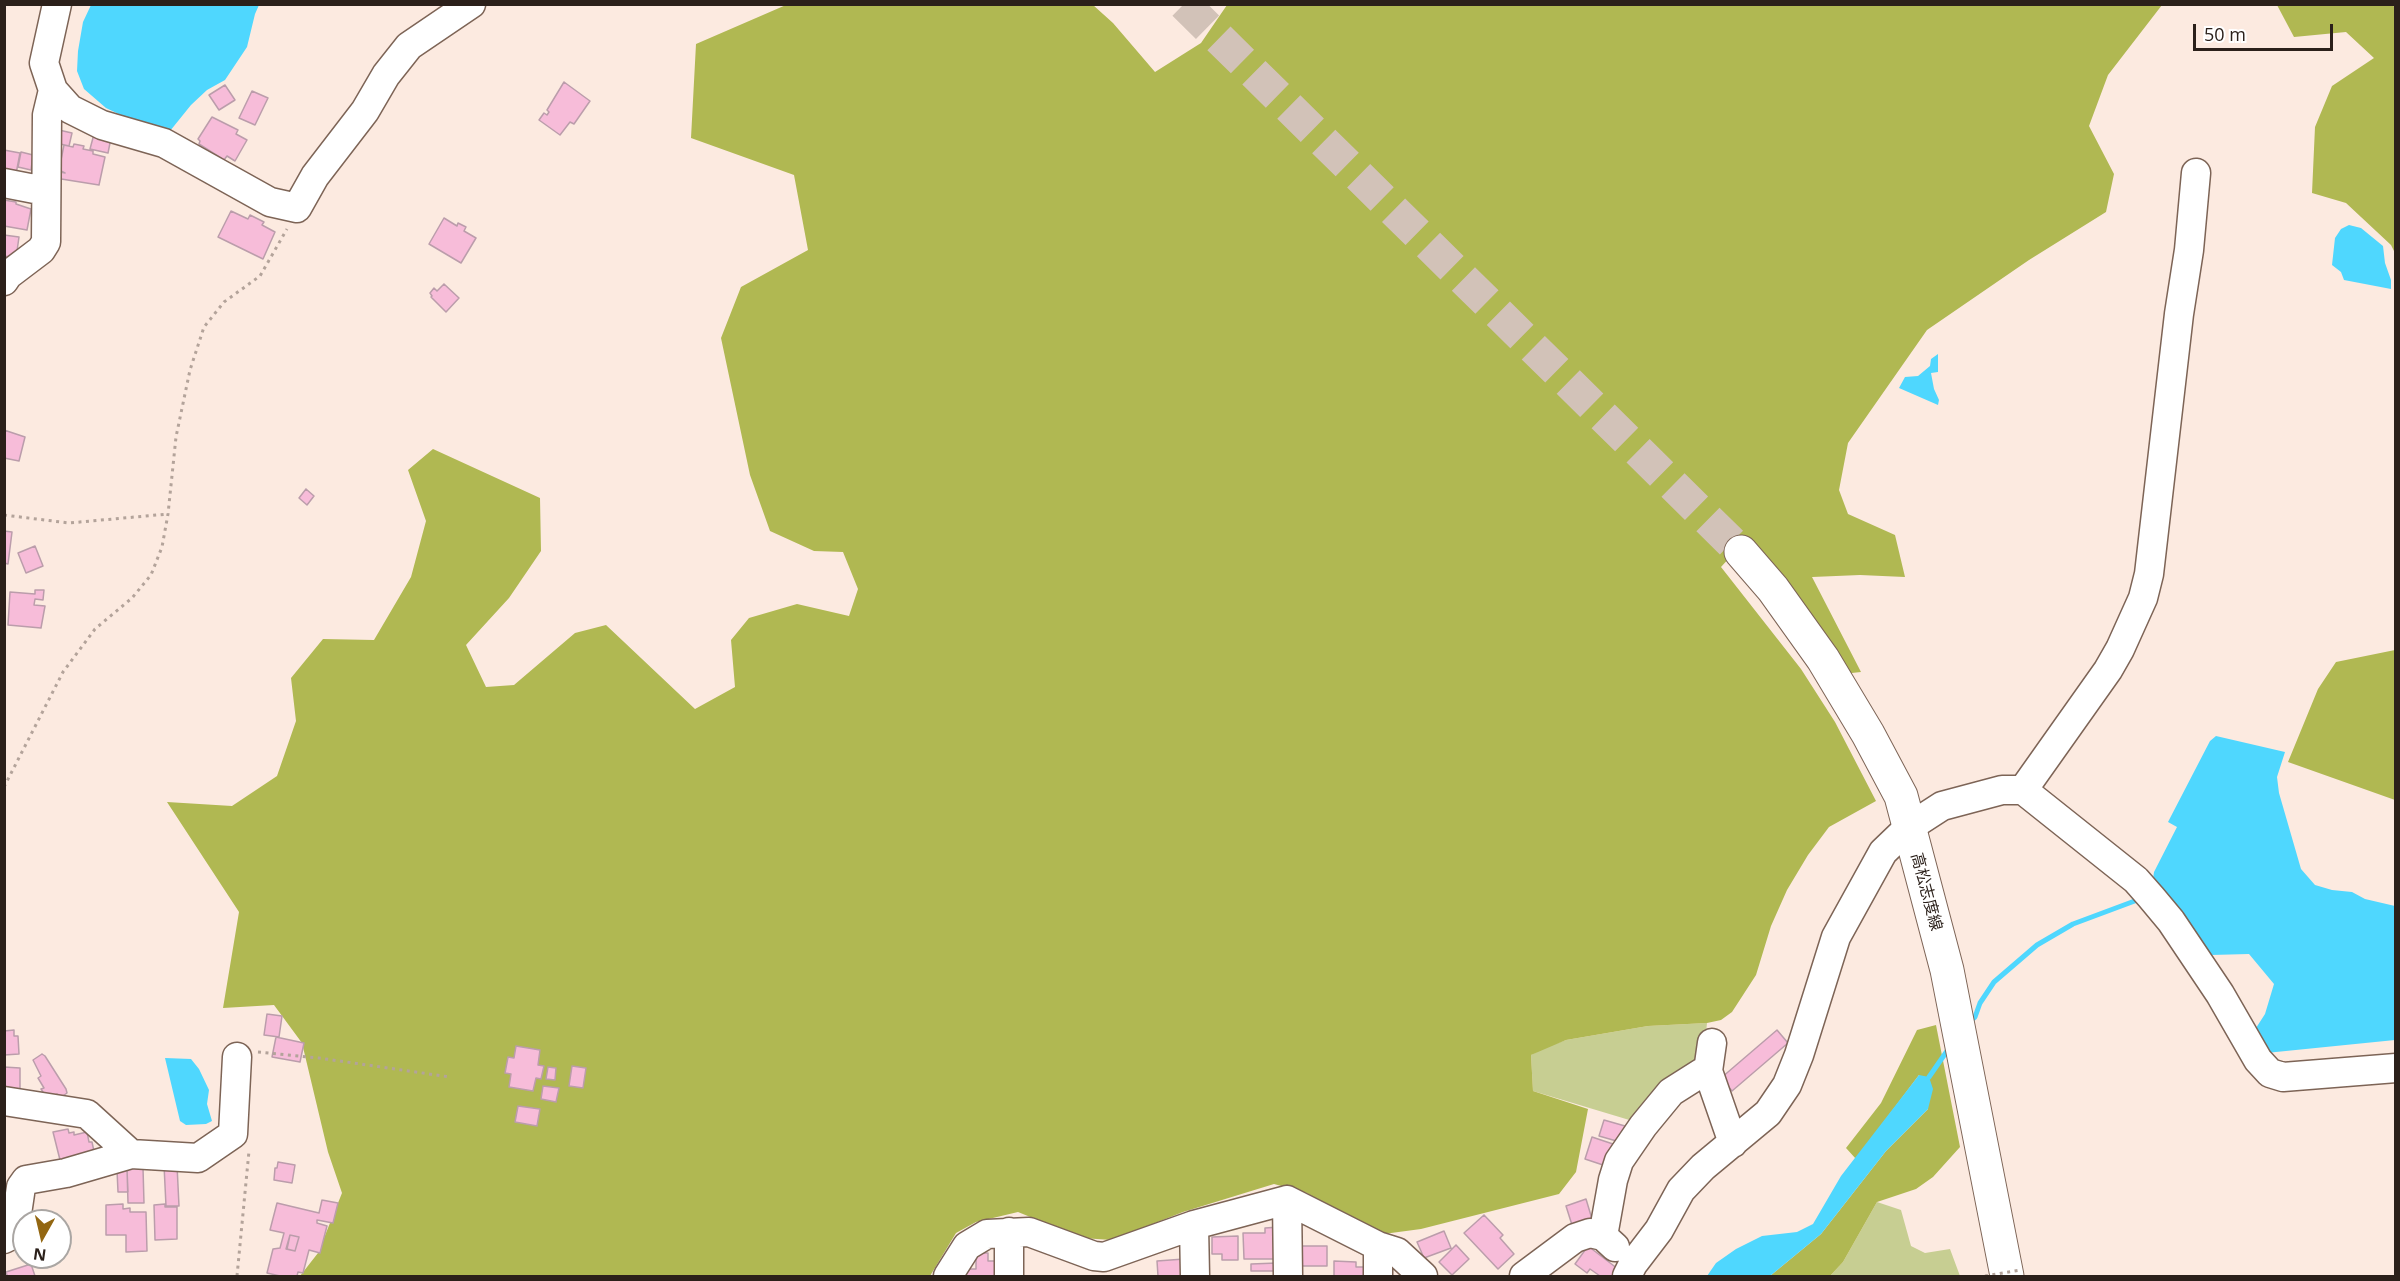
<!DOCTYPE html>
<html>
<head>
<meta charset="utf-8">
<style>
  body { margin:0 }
  #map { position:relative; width:2400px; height:1281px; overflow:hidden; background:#fceae0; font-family:"Open Sans",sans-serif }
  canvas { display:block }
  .frame { position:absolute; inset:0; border:6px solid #2b201a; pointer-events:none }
  .north { position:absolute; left:12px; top:1209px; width:60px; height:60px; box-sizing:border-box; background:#fff; border:2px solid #aaa6a3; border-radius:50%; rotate:188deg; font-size:16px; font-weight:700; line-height:24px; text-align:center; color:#2b201a }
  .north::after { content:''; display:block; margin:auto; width:21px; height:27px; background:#936712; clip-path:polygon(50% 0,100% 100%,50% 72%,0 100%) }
  .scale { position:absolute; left:2193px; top:24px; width:140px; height:27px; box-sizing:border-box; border:3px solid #2b201a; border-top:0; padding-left:8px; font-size:18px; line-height:21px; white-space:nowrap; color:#2b201a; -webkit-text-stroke:4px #fff; paint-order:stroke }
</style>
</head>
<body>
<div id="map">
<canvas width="2400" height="1281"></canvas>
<div class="frame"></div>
<div class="north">N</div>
<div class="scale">50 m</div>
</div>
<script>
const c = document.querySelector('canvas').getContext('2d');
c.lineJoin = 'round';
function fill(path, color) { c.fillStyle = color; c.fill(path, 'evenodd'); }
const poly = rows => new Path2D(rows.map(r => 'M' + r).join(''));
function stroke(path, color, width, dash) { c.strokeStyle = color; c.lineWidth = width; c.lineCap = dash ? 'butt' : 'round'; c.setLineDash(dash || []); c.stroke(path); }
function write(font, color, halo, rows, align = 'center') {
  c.font = font + ' "Open Sans","Noto Sans JP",sans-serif'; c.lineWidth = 4.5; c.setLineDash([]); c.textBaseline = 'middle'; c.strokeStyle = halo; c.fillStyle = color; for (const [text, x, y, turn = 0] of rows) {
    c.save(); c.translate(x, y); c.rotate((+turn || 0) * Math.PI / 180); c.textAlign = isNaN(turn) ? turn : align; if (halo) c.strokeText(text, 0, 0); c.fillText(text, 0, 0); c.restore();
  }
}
fill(poly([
  [1707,1023,1703,1061,1636,1122,1533,1091,1531,1055,1544,1048,1566,1040,1648,1026],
  [1877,1202,1901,1210,1911,1246,1925,1253,1950,1249,1960,1276,1830,1276,1843,1262]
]), '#c7ce92');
fill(poly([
  [786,5,1093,5,1113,23,1155,72,1201,43,1227,5,2162,5,2108,75,2089,126,2114,174,2106,212,2029,260,1927,330,1848,443,1839,490,1848,514,1895,535,1905,577,1860,575,1812,577,1861,672,1842,674,1742,544,1721,567,1801,669,1835,722,1876,801,1829,827,1808,855,1787,890,1771,926,1756,975,1732,1012,1721,1020,1707,1023,1648,1026,1566,1040,1531,1055,1533,1091,1588,1109,1576,1172,1559,1194,1421,1229,1376,1235,1307,1193,1274,1184,1183,1212,1112,1240,1082,1238,1018,1212,976,1222,956,1233,930,1276,300,1276,318,1253,342,1193,328,1152,302,1043,274,1005,223,1008,239,912,167,802,232,806,277,776,296,721,291,678,323,639,374,640,411,577,426,521,408,470,433,449,540,498,541,551,509,598,466,645,486,687,514,685,575,633,606,625,695,709,735,687,731,640,749,618,797,604,849,616,858,589,843,552,814,551,770,531,750,475,721,338,741,287,808,250,794,175,691,138,696,44],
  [2392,5,2396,8,2395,253,2391,245,2346,203,2312,193,2315,127,2332,86,2374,58,2346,32,2294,37,2277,5],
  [2395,650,2395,800,2288,762,2318,689,2336,662],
  [1936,1025,1960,1147,1933,1177,1916,1189,1877,1202,1843,1262,1830,1276,1770,1276,1821,1234,1886,1151,1928,1109,1919,1075,1856,1159,1846,1148,1881,1103,1917,1030]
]), '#b0b852');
fill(poly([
  [91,5,259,5,255,14,247,47,225,80,207,90,191,105,170,131,125,117,106,108,84,89,77,71,78,51,83,22],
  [2349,225,2361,228,2383,246,2385,263,2391,280,2391,289,2344,280,2341,272,2332,265,2335,238,2341,229],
  [1938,354,1938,372,1931,373,1934,389,1939,400,1938,405,1899,388,1905,377,1918,376,1930,366,1931,359],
  [2216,736,2285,752,2277,777,2279,793,2301,869,2315,885,2332,890,2352,892,2365,899,2395,906,2395,1040,2266,1053,2256,1028,2265,1014,2274,984,2249,954,2211,955,2153,879,2154,872,2177,827,2168,822,2210,741],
  [165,1058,191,1059,199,1069,209,1090,207,1104,212,1121,206,1124,186,1125,180,1121],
  [1919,1075,1929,1077,1933,1089,1928,1109,1886,1151,1821,1234,1770,1276,1707,1276,1716,1263,1736,1249,1762,1236,1797,1232,1813,1224,1841,1176]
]), '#4fd7fe');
stroke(poly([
  [1969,1022,1975,1017,1980,1003,1994,982,2037,945,2073,924,2140,899],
  [1929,1077,1947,1051]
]), '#4fd7fe', 5);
const building = poly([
  [564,82,590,101,574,124,570,122,560,135,539,120,544,113,547,115,549,112,547,110,564,82],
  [225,85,235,100,219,110,209,95,225,85],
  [252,91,268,98,255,125,239,118,252,91],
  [212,117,238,130,236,134,247,140,235,161,227,156,224,160,199,144,200,141,198,139,212,117],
  [59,130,72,133,69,146,56,143,59,130],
  [94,134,111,138,108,153,90,149,94,134],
  [74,144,84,146,83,149,93,151,93,154,105,157,99,185,55,178,56,171,65,173,59,170,64,145,73,147,74,144],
  [4,150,20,153,16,174,4,172,4,150],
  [21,152,33,155,31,170,18,167,21,152],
  [4,200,16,202,16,204,31,209,27,230,4,226,4,200],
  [231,211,248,219,250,215,264,222,262,225,275,232,263,259,218,237,231,211],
  [444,218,457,226,458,223,466,227,464,231,476,238,461,263,429,244,444,218],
  [4,235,19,237,16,258,4,256,4,235],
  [444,284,459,298,446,312,431,297,432,296,430,293,434,288,437,291,444,284],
  [4,430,25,437,19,461,4,458,4,430],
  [306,489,314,496,307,505,299,498,306,489],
  [4,531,12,532,8,564,4,563,4,531],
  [35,546,43,566,26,573,18,553,35,546],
  [35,590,44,590,43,600,35,599,34,605,45,606,41,628,8,625,10,592,35,594,35,590],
  [267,1014,282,1016,279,1037,264,1035,267,1014],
  [14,1030,14,1036,18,1036,19,1054,4,1055,4,1031,14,1030],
  [1777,1030,1788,1043,1732,1091,1721,1078,1777,1030],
  [276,1037,304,1043,300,1062,272,1057,276,1037],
  [516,1046,540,1050,538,1065,544,1066,541,1079,536,1078,533,1091,509,1087,511,1074,505,1073,508,1057,514,1058,516,1046],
  [42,1054,45,1056,66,1089,67,1093,60,1098,57,1094,48,1100,41,1089,44,1088,38,1078,41,1076,33,1060,42,1054],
  [572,1066,586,1068,583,1088,569,1086,572,1066],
  [4,1067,20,1068,20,1089,4,1091,4,1067],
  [548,1067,556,1068,555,1080,546,1079,548,1067],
  [543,1086,559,1088,556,1102,541,1099,543,1086],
  [518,1106,540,1109,537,1126,515,1122,518,1106],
  [1604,1120,1625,1126,1620,1142,1599,1136,1604,1120],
  [68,1129,69,1133,74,1132,74,1135,87,1132,89,1142,92,1142,95,1156,61,1164,53,1132,68,1129],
  [1592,1137,1613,1144,1606,1166,1585,1159,1592,1137],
  [278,1162,295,1165,292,1183,274,1180,275,1168,277,1168,278,1162],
  [164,1165,177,1165,179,1206,166,1206,164,1165],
  [127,1168,143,1168,144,1203,128,1203,127,1168],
  [117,1170,127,1170,128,1192,118,1192,117,1170],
  [1586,1199,1592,1219,1572,1225,1566,1206,1586,1199],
  [322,1200,338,1203,333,1223,317,1220,317,1223,327,1226,320,1253,309,1250,303,1273,298,1272,297,1276,280,1276,267,1273,273,1249,280,1248,284,1233,270,1230,277,1203,319,1213,322,1200],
  [290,1235,299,1237,295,1251,286,1249,290,1235],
  [123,1204,123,1209,130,1208,130,1212,146,1212,147,1251,126,1252,126,1235,106,1235,106,1205,123,1204],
  [165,1204,165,1207,177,1207,177,1239,155,1240,154,1205,165,1204],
  [1484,1215,1503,1235,1500,1238,1514,1254,1498,1269,1464,1233,1484,1215],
  [1279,1227,1279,1259,1244,1259,1243,1233,1265,1233,1265,1228,1279,1227],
  [1444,1231,1451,1248,1424,1258,1417,1242,1444,1231],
  [290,1235,299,1237,295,1251,287,1249,290,1235],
  [1238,1236,1238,1260,1222,1260,1222,1254,1212,1254,1212,1237,1238,1236],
  [1456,1245,1469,1259,1452,1275,1439,1262,1456,1245],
  [1296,1246,1327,1246,1327,1266,1296,1266,1296,1246],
  [1588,1246,1618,1269,1612,1276,1600,1276,1590,1269,1587,1273,1575,1264,1588,1246],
  [976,1253,988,1253,988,1261,999,1261,999,1276,966,1276,967,1269,976,1269,976,1253],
  [1184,1259,1185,1276,1158,1276,1157,1261,1184,1259],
  [1334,1261,1356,1262,1356,1267,1368,1267,1368,1276,1334,1276,1334,1261],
  [1277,1263,1277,1271,1251,1271,1251,1264,1277,1263],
  [31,1264,35,1276,5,1276,7,1275,6,1272,31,1264]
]);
fill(building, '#f7bcd9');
stroke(building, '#bb9dab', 1.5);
stroke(poly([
  [1184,4,1741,552]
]), '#d2c2b8', 33, [33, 16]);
const minor = poly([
  [57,4,44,63,53,90,70,109,102,125,164,143,270,202,297,208,315,176,365,111,386,75,409,46,471,4],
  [4,183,45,191],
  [4,281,8,275,41,250,46,242,47,115,53,90],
  [2023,790,2136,880,2151,897,2171,921,2220,994,2258,1060,2270,1073,2283,1077,2396,1068],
  [1708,1071,1733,1143],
  [4,1101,87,1114,131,1154,198,1158,233,1134,237,1057],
  [1287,1200,1288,1276],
  [1194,1225,1195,1276],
  [1009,1232,1009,1276],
  [1603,1236,1613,1180,1619,1161,1643,1126,1671,1092,1701,1073,1708,1071,1712,1043],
  [4,1239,14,1234,21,1187,26,1180,66,1173,131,1154],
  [1378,1246,1378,1276],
  [948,1276,967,1246,987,1234,1029,1232,1094,1256,1104,1257,1194,1225,1287,1200,1378,1246,1397,1252,1423,1276],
  [1524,1276,1575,1238,1590,1233,1603,1236,1615,1247],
  [1627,1276,1633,1264,1659,1230,1681,1190,1703,1167,1768,1113,1787,1085,1799,1055,1836,937,1883,852,1908,828,1942,806,2002,790,2023,790,2108,670,2120,649,2143,598,2149,574,2179,314,2189,250,2196,173]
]);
const major = poly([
  [1741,552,1773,589,1823,659,1868,734,1901,796,1947,970,2007,1276]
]);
stroke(minor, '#7d6456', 31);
stroke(major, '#7d6456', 35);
stroke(poly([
  [4,515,69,523,168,514],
  [4,787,63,672,95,629,132,598,151,575,162,547,168,514,176,437,190,370,204,327,224,302,260,276,287,229],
  [258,1052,319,1058,450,1077],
  [237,1276,249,1151]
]), '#b3a39a', 3, [3, 4.5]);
stroke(minor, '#fff', 28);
stroke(major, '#fff', 33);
stroke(poly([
  [1985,1276,2020,1270]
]), '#b3a39a', 3, [3, 4.5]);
write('16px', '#2b201a', '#fff', [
  ["高松志度線",1926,892,75]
]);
</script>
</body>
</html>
